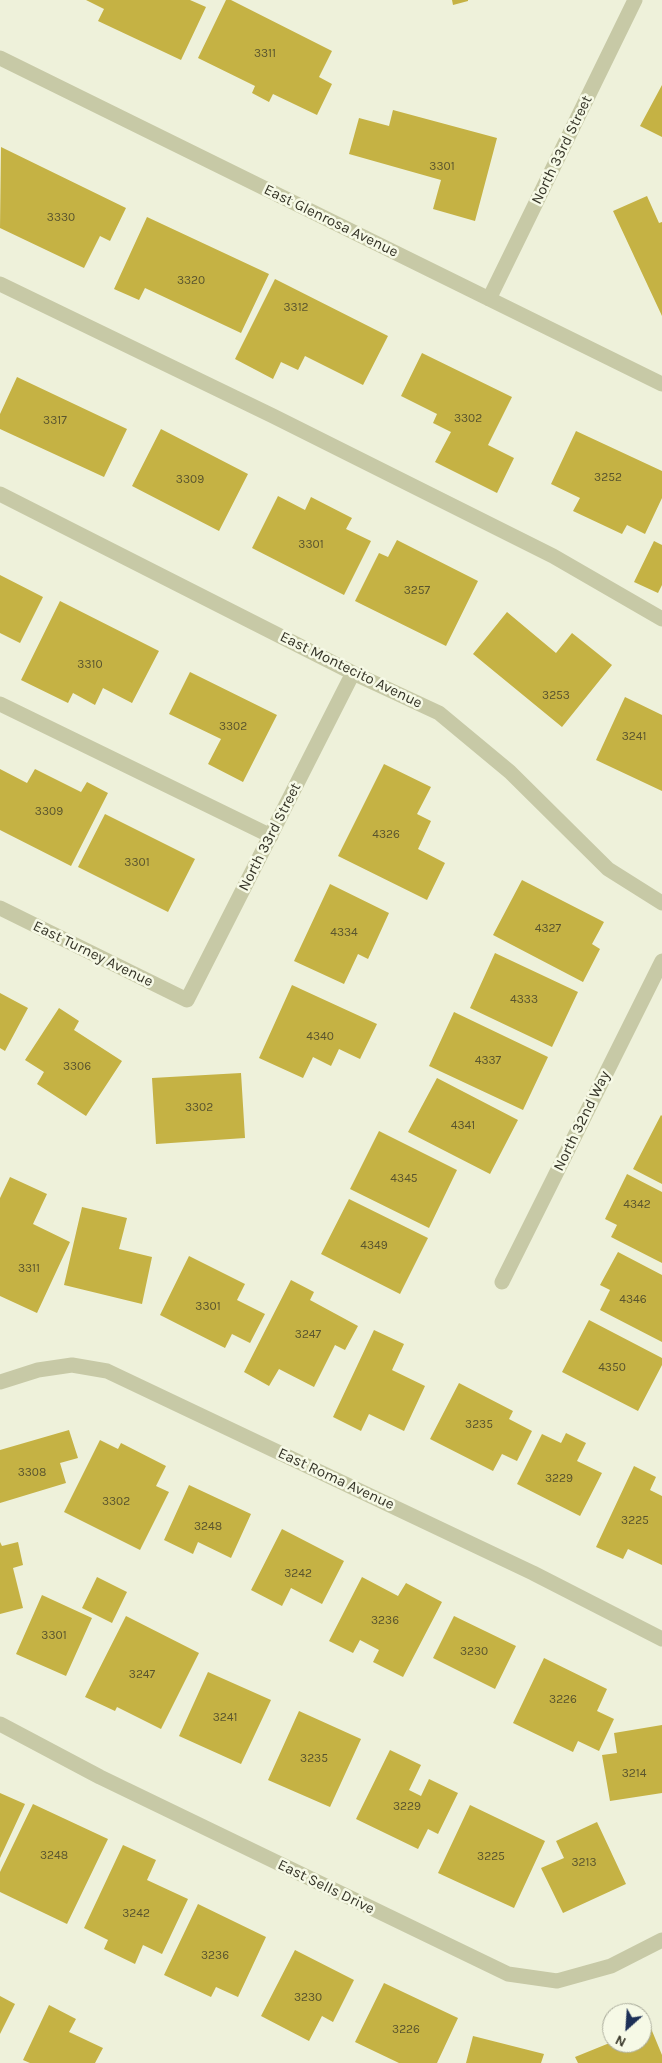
<!DOCTYPE html>
<html>
<head>
<meta charset="utf-8">
<style>
  body { margin:0 }
  #map { position:relative; width:662px; height:2063px; overflow:hidden; background:#eef1da; font-family:Karla,sans-serif }
  canvas { display:block }
  .north { position:absolute; left:602px; top:2003px; width:50px; height:50px; box-sizing:border-box; background:#f6f9e6; border:1px solid #a9aa9a; border-radius:50%; rotate:206deg; font-size:14px; font-weight:700; line-height:20px; text-align:center; color:#353427 }
  .north::after { content:''; display:block; margin:auto; width:18px; height:22px; background:#1d3057; clip-path:polygon(50% 0,100% 100%,50% 72%,0 100%) }
</style>
</head>
<body>
<div id="map">
<canvas width="662" height="2063"></canvas>
<div class="north">N</div>
</div>
<script>
const c = document.querySelector('canvas').getContext('2d');
c.lineJoin = 'round';
function fill(path, color) { c.fillStyle = color; c.fill(path, 'evenodd'); }
const poly = rows => new Path2D(rows.map(r => 'M' + r).join(''));
function stroke(path, color, width, dash) { c.strokeStyle = color; c.lineWidth = width; c.lineCap = dash ? 'butt' : 'round'; c.setLineDash(dash || []); c.stroke(path); }
function write(font, color, halo, rows, align = 'center') {
  c.font = font + ' Karla,sans-serif'; c.lineWidth = 5; c.setLineDash([]); c.textBaseline = 'middle'; c.strokeStyle = halo; c.fillStyle = color; for (const [text, x, y, turn = 0] of rows) {
    c.save(); c.translate(x, y); c.rotate((+turn || 0) * Math.PI / 180); c.textAlign = isNaN(turn) ? turn : align; if (halo) c.strokeText(text, 0, 0); c.fillText(text, 0, 0); c.restore();
  }
}
fill(poly([
  [86,0,190,0,206,7,181,60,98,21,104,9],
  [226,0,231,0,332,51,319,77,332,84,317,115,273,94,269,102,252,93,255,86,198,58],
  [452,0,468,0,468,1,453,5],
  [662,85,662,137,640,126],
  [393,110,497,138,475,221,433,209,441,180,349,154,359,118,389,126],
  [1,147,126,208,110,241,100,236,84,268,0,228],
  [647,196,659,223,662,222,662,316,613,211],
  [147,217,269,274,241,333,145,288,139,300,114,289],
  [275,279,388,336,363,385,305,356,298,370,281,362,273,379,235,359],
  [422,353,512,397,488,445,514,458,497,493,435,462,451,432,433,423,437,414,401,396],
  [17,377,127,429,104,477,0,429,0,414],
  [161,429,248,474,219,531,132,486],
  [576,431,662,471,662,498,645,534,627,525,622,534,573,511,580,498,551,484],
  [278,496,305,510,311,497,352,518,346,529,371,541,344,595,252,548],
  [397,540,478,581,446,646,355,601,379,553,388,557],
  [654,541,662,545,662,585,658,593,634,582],
  [0,575,43,597,20,643,0,633],
  [60,601,159,651,132,703,103,688,95,705,73,693,68,703,21,680],
  [507,612,556,653,572,633,612,665,562,727,473,654],
  [190,672,277,715,243,782,208,764,221,739,169,714],
  [625,697,662,715,662,791,596,760],
  [384,764,431,787,417,814,431,821,418,849,445,863,427,900,338,856],
  [0,769,27,783,35,769,81,792,87,782,108,793,71,866,0,830],
  [105,814,195,859,168,912,78,867],
  [522,880,604,922,592,944,600,949,583,982,493,935],
  [330,884,389,913,368,959,358,954,344,984,294,961],
  [495,953,578,992,552,1047,470,1008],
  [292,985,377,1024,360,1059,339,1049,331,1066,313,1057,303,1078,259,1058],
  [0,993,28,1008,5,1051,0,1048],
  [59,1008,79,1021,74,1030,122,1061,86,1116,37,1084,44,1072,25,1060],
  [454,1012,548,1057,523,1110,429,1066],
  [241,1073,245,1138,156,1144,152,1078],
  [437,1078,518,1120,490,1174,408,1132],
  [661,1115,662,1116,662,1184,633,1169],
  [379,1131,457,1170,429,1228,350,1189],
  [627,1174,662,1192,662,1263,611,1237,617,1225,605,1219],
  [10,1177,47,1194,33,1224,70,1242,37,1313,0,1296,0,1198],
  [349,1199,428,1238,400,1294,321,1254],
  [82,1207,127,1218,119,1249,152,1257,142,1304,64,1285],
  [618,1252,662,1275,662,1342,600,1310,610,1290,600,1285],
  [189,1256,245,1284,237,1300,265,1314,250,1343,232,1334,225,1348,160,1315],
  [291,1280,314,1292,310,1300,358,1326,345,1350,335,1345,314,1387,279,1369,269,1386,244,1372],
  [589,1320,662,1358,662,1365,638,1411,562,1372],
  [374,1330,404,1344,392,1370,425,1386,404,1431,369,1414,361,1431,333,1417],
  [459,1383,513,1411,509,1419,532,1431,517,1461,502,1454,493,1471,430,1439],
  [69,1430,78,1458,60,1463,66,1483,0,1503,0,1450],
  [566,1433,586,1443,577,1461,602,1473,580,1516,517,1484,542,1434,561,1443],
  [100,1440,118,1449,121,1443,166,1466,156,1486,169,1492,140,1550,64,1512],
  [634,1466,656,1477,650,1490,662,1496,662,1565,628,1549,623,1559,596,1547],
  [189,1485,251,1514,231,1558,198,1542,193,1554,164,1540],
  [282,1529,344,1561,322,1604,291,1588,282,1606,251,1590],
  [0,1542,2,1546,18,1542,23,1565,13,1568,23,1608,0,1614],
  [97,1577,127,1592,112,1623,82,1608],
  [362,1577,398,1596,406,1583,442,1602,403,1677,373,1662,379,1650,360,1640,353,1653,329,1641],
  [42,1595,92,1618,66,1676,16,1654],
  [126,1616,199,1653,161,1729,117,1707,115,1711,85,1697],
  [454,1616,516,1646,495,1689,433,1658],
  [544,1658,607,1689,597,1711,614,1719,599,1751,578,1741,573,1752,513,1723],
  [208,1672,271,1700,241,1764,179,1736],
  [299,1711,361,1739,330,1807,268,1780],
  [662,1725,662,1793,610,1801,602,1755,617,1753,614,1733],
  [390,1750,421,1765,409,1790,421,1796,429,1779,458,1793,438,1834,428,1829,418,1849,356,1819],
  [0,1793,25,1804,0,1858],
  [33,1804,108,1839,67,1924,0,1892,0,1872],
  [470,1805,545,1841,514,1908,438,1873],
  [597,1822,626,1884,563,1913,541,1868,564,1858,556,1841],
  [123,1845,156,1860,147,1880,188,1899,162,1954,143,1945,135,1964,104,1949,108,1940,84,1928],
  [198,1904,266,1937,238,1997,216,1987,211,1997,164,1975],
  [295,1950,354,1980,333,2022,322,2016,309,2041,261,2016],
  [384,1983,458,2018,437,2063,399,2063,355,2042],
  [0,1996,15,2004,0,2034],
  [49,2005,76,2019,69,2032,103,2048,95,2063,30,2063,23,2060],
  [650,2026,662,2055,662,2063,578,2063,575,2057,612,2042,642,2043,642,2029],
  [473,2036,544,2054,541,2063,466,2063]
]), '#c5b244');
stroke(poly([
  [0,58,662,384],
  [0,284,273,416,553,556,662,619],
  [489,299,635,0],
  [0,494,353,673,439,713,510,772,608,869,662,903],
  [0,704,271,836],
  [0,908,187,1000,353,673],
  [502,1282,662,961],
  [0,1382,38,1370,72,1365,107,1371,533,1573,662,1639],
  [0,1724,100,1777,508,1974,557,1981,611,1966,662,1940]
]), '#c7c9a6', 15);
write('12px', '#59542e', null, [
  ["3311",265,54],
  ["3301",442,167],
  ["3330",61,218],
  ["3320",191,281],
  ["3312",296,308],
  ["3302",468,419],
  ["3317",55,421],
  ["3252",608,478],
  ["3309",190,480],
  ["3301",311,545],
  ["3257",417,591],
  ["3310",90,665],
  ["3253",556,696],
  ["3302",233,727],
  ["3241",634,737],
  ["3309",49,812],
  ["4326",386,835],
  ["3301",137,863],
  ["4327",548,929],
  ["4334",344,933],
  ["4333",524,1000],
  ["4340",320,1037],
  ["4337",488,1061],
  ["3306",77,1067],
  ["3302",199,1108],
  ["4341",463,1126],
  ["4345",404,1179],
  ["4342",637,1205],
  ["4349",374,1246],
  ["3311",29,1269],
  ["4346",633,1300],
  ["3301",208,1307],
  ["3247",308,1335],
  ["4350",612,1368],
  ["3235",479,1425],
  ["3308",32,1473],
  ["3229",559,1479],
  ["3302",116,1502],
  ["3225",635,1521],
  ["3248",208,1527],
  ["3242",298,1574],
  ["3236",385,1621],
  ["3301",54,1636],
  ["3230",474,1652],
  ["3247",142,1675],
  ["3226",563,1700],
  ["3241",225,1718],
  ["3235",314,1759],
  ["3214",634,1774],
  ["3229",407,1807],
  ["3248",54,1856],
  ["3225",491,1857],
  ["3213",584,1863],
  ["3242",136,1914],
  ["3236",215,1956],
  ["3230",308,1998],
  ["3226",406,2030]
]);
write('15px', '#353427', '#f6f9e6', [
  ["North 33rd Street",562,150,-64],
  ["East Glenrosa Avenue",331,221,26],
  ["East Montecito Avenue",351,670,26],
  ["North 33rd Street",270,837,-63],
  ["East Turney Avenue",93,954,26],
  ["North 32nd Way",582,1121,-64],
  ["East Roma Avenue",336,1479,25],
  ["East Sells Drive",326,1887,26]
]);
</script>
</body>
</html>
